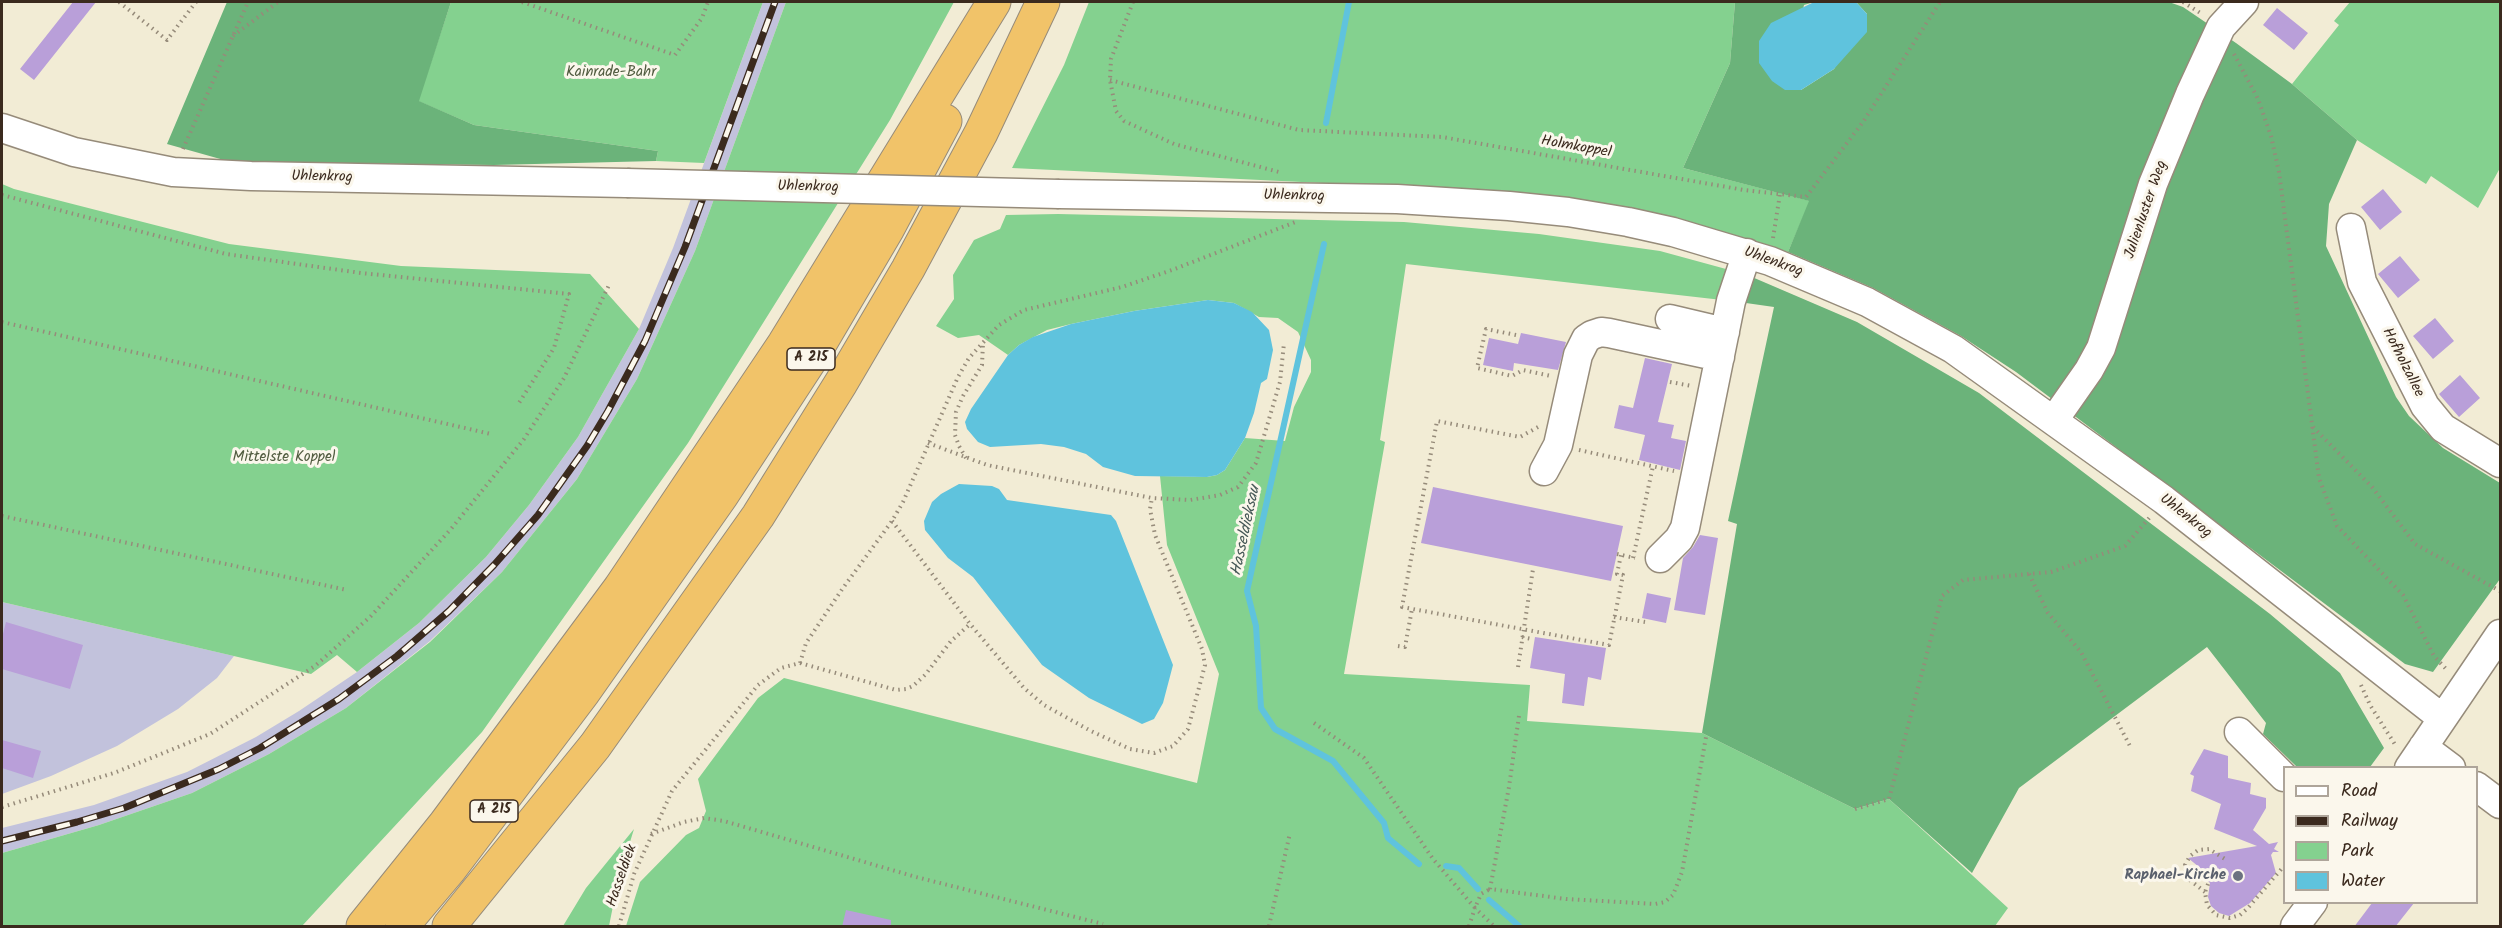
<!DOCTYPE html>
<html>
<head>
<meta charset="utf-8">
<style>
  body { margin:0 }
  #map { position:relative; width:2502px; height:928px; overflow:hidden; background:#f2ecd5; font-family:Kalam,sans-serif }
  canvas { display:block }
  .frame { position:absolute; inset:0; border:3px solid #3b2a1e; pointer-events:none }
  .legend { position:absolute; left:2283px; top:766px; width:195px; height:138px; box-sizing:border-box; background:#fbf7ec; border:2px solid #aea59a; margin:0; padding:8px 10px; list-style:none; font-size:18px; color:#3b2a1e }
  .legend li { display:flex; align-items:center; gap:12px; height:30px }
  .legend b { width:30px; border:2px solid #aea59a }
</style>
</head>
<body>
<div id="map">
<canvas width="2502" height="928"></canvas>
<div class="frame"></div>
<ul class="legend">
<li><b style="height:8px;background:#fff"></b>Road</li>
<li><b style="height:8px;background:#3b2a1e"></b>Railway</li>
<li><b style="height:16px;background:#84d18f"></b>Park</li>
<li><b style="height:16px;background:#5fc3dd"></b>Water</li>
</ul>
</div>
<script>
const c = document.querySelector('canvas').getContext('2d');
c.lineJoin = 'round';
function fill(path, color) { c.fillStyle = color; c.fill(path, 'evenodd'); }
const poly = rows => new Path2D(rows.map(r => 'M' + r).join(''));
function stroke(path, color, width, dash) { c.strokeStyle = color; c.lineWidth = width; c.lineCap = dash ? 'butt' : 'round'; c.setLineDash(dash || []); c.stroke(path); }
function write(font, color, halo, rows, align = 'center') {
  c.font = font + ' Kalam,sans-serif'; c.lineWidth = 6; c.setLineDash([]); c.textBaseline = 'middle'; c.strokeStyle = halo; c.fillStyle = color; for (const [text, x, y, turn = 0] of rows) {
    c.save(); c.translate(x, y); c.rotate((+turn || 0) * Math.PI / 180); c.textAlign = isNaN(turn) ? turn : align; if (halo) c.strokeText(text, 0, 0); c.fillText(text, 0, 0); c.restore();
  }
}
fill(poly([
  [763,2,786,2,695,251,637,379,577,479,502,572,430,641,346,708,269,754,192,793,99,825,2,853,2,828,94,805,187,772,256,737,299,711,357,672,419,623,486,557,529,505,578,437,639,329,673,248],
  [2,602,234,656,217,678,178,709,117,746,51,776,2,794]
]), '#c2c2dc');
fill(poly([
  [451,2,763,2,704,163,656,161,658,151,474,125,418,101],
  [786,2,954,2,890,120,688,443,482,732,302,926,2,926,2,853,99,825,192,793,269,754,346,708,430,642,502,572,577,479,637,379,695,251],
  [1089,2,1735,2,1730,63,1683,168,1810,201,1788,252,1652,215,1509,192,1012,168,1064,65],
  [2350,2,2500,2,2500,168,2478,208,2431,176,2426,184,2357,140,2292,84,2339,25,2334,21],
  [2,184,14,189,229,244,401,266,590,274,639,329,578,437,529,505,486,557,419,623,357,672,337,655,311,674,2,602],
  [1058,214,1404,222,1539,234,1660,251,1726,269,1722,300,1406,264,1380,440,1385,442,1344,674,1530,685,1527,721,1702,733,1855,809,1889,799,2008,908,1995,926,626,926,640,882,686,835,699,828,706,811,698,779,758,698,784,678,1197,783,1219,674,1167,545,1160,476,1207,477,1217,475,1225,470,1245,438,1285,441,1294,407,1311,372,1311,360,1298,332,1278,318,1259,317,1234,303,1208,300,1134,311,1071,324,1047,330,1019,345,1008,355,979,335,958,338,936,326,954,299,953,275,974,240,1000,229,1006,215],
  [634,829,618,881,609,926,563,926,586,888]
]), '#84d18f');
fill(poly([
  [227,2,451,2,419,101,474,125,658,151,656,161,494,165,231,162,167,144],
  [1735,2,1814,2,1804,5,1785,90,1801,90,1834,69,1867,14,1856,2,2169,2,2183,7,2236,43,2292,84,2357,140,2329,204,2326,246,2396,397,2409,416,2443,448,2500,483,2500,579,2433,672,2405,664,2016,372,1961,336,1873,288,1788,252,1809,201,1683,168,1730,63],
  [1752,277,1857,322,1979,393,2270,614,2340,673,2384,748,2370,767,2297,767,2263,734,2266,723,2207,647,2019,788,1972,873,1889,799,1855,809,1702,733,1737,524,1728,521,1774,307,1739,302]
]), '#6bb37a');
fill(poly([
  [1814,2,1856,2,1867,14,1867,32,1834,69,1801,90,1785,90,1772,81,1759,63,1759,41,1771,23],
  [1208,300,1234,303,1252,312,1269,330,1273,350,1267,379,1261,383,1254,413,1245,438,1225,470,1217,475,1207,477,1135,476,1103,467,1086,454,1064,447,1041,444,990,447,978,442,967,429,965,422,971,409,1008,355,1019,345,1033,337,1071,324,1134,311],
  [959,484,992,486,999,489,1007,500,1111,515,1116,521,1173,665,1163,703,1154,719,1142,724,1089,698,1042,665,973,577,948,558,925,530,924,521,932,502,941,494]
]), '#5fc3dd');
stroke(poly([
  [1326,123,1349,2],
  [1324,244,1247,591,1256,626,1261,708,1275,729,1333,761,1384,823,1388,838,1419,864],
  [1446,866,1459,868,1478,889],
  [1489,900,1519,926]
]), '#5fc3dd', 6);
fill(poly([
  [73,2,96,2,34,80,20,69],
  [2277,8,2308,33,2294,50,2263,25],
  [2383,189,2402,212,2380,230,2361,207],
  [2400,256,2420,280,2398,298,2378,274],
  [2435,318,2454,341,2433,359,2413,336],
  [1521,333,1566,342,1558,370,1514,363,1513,371,1483,365,1489,338,1518,344],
  [1645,358,1672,364,1658,422,1674,425,1671,438,1686,441,1680,470,1639,460,1645,435,1614,428,1619,405,1633,408],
  [2460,375,2480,398,2459,417,2439,394],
  [1433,487,1623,526,1611,581,1421,543],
  [1700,535,1718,538,1705,615,1674,610,1683,558,1693,547],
  [1647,593,1671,598,1666,623,1642,618],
  [6,622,83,645,70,689,2,669,2,638],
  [1535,637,1606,648,1601,680,1588,677,1584,706,1562,703,1565,674,1530,668],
  [2,740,41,751,33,778,2,768],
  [2204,749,2228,756,2228,778,2251,783,2250,794,2266,798,2266,808,2253,830,2269,844,2278,842,2274,849,2279,852,2273,852,2271,855,2276,873,2250,903,2229,916,2219,913,2211,906,2208,897,2210,883,2200,874,2199,867,2188,858,2257,846,2214,829,2221,804,2191,791,2194,776,2190,774],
  [2372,903,2414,903,2395,927,2354,927],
  [846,910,891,920,891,927,842,927]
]), '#b99fd9');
const minor = poly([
  [2,128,74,152,173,172,251,176,627,183],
  [1059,194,1397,199,1509,206,1568,212,1628,222,1673,232,1770,261,1867,302,1953,349,2164,500,2442,718],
  [2351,228,2362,282,2425,406,2443,428,2500,463],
  [1670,319,1725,332],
  [2054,420,2089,370,2101,348,2153,184,2190,94,2221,27,2244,2],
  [1544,471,1558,445,1578,355,1586,339,1592,335,1601,332,1609,333,1720,357],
  [1660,558,1679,539,1685,528,1731,301,1747,253],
  [2239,732,2284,777],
  [2423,747,2451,768],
  [2409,768,2500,634],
  [2476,786,2500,804],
  [2295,926,2313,902]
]);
const highway = poly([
  [363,926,445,824,620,588,784,344,994,2],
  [402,926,450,869,583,693,722,495,809,362,888,228,945,121],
  [449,926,595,746,758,516,841,383,908,269,981,133,1043,2]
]);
stroke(minor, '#968b7a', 31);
stroke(highway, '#968b7a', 35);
stroke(poly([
  [119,2,167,40,196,2],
  [522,2,675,55,702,18,708,2],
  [1133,2,1111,59,1110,80,1116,111,1124,121,1174,144,1279,172],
  [2183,2,2202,14],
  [233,36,278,2],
  [2234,54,2258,99,2271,136,2279,172,2319,478,2337,526,2403,595,2434,656,2447,670],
  [1110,80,1299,130,1442,137,1744,190,1806,197,1863,122,1940,2],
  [183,149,248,2],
  [2,195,226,254,361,273,569,294,554,348,517,406],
  [1773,238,1780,194],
  [2,322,491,434],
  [1516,335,1486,329,1477,368,1512,376,1523,370,1551,376],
  [1670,382,1692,386],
  [1538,427,1520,437,1437,421,1402,607,1609,645,1623,575,1617,574,1621,555],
  [2313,427,2372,487,2415,544,2500,591],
  [928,443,987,465,1152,498,1190,500,1220,495,1238,487,1256,463,1280,382,1284,343],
  [1579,450,1674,471],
  [966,458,959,446,955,435,956,412,963,396,982,365,983,343],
  [2,516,347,590],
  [892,521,970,624,1024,688,1044,705,1091,731,1130,749,1154,753,1173,746,1188,729,1205,665,1202,649,1155,535,1150,509,1152,498],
  [1617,554,1635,558],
  [1633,558,1653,466],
  [2029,574,2048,613,2081,652,2130,746],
  [1614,617,1645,622],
  [1522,637,1532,639],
  [1398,646,1405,647,1412,609],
  [800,663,896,690,906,689,913,686,925,675,951,641,970,624],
  [1518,667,1533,569],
  [2361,685,2370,705,2396,746],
  [1519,716,1509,787,1490,889,1566,899,1655,904,1665,902,1673,895,1682,872,1706,737],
  [1314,723,1364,758,1433,859,1475,908,1481,894,1490,889],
  [2,807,114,773,210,734,315,666,371,616,451,529,524,439,564,378,609,285],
  [1855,809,1889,799,1942,596,1963,580,2051,572,2125,546,2150,517],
  [651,834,684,822,704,818,724,821,916,877,1103,924],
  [2208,884,2205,892,2207,905,2216,915,2230,918,2240,915,2247,909,2284,866],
  [2205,892,2186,877,2185,865,2190,856,2198,850,2209,849,2225,859],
  [619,926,634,874,672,791,758,685,781,668,800,663,806,643,843,588,892,521,903,502,958,377,969,358,999,325,1024,310,1122,287,1172,270,1298,221],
  [1269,926,1290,833],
  [1469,926,1475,908,1494,926]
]), '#968b7a', 4, [1.5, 4.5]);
stroke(minor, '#fff', 28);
stroke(highway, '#f1c369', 33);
const rail = poly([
  [2,841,77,822,124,808,219,769,260,748,339,699,397,656,449,611,494,565,538,515,587,446,608,411,645,341,685,247,775,2]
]);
stroke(rail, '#3b2a1e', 7);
stroke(rail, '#fbf7ec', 4.5, [14]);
const minorBridge = poly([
  [627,183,1059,194]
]);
stroke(minorBridge, '#968b7a', 31, []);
stroke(minorBridge, '#fff', 28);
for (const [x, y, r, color] of [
  [2238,876,6,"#6b7280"]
]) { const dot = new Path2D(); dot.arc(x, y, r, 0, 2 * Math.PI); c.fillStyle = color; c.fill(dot); stroke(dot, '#fbf7ec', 2); }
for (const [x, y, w] of [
  [811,359,48],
  [494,811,48]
]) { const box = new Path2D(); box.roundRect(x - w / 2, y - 11, w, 22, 4.5); c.fillStyle = '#fbf7ec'; c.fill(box); stroke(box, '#3b2a1e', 1.5); }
write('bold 14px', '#3b2a1e', null, [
  ["A 215",811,359],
  ["A 215",494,811]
]);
write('15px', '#515c40', '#fbf7ec', [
  ["Kainrade-Bahr",611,73],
  ["Mittelste Koppel",284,458]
]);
write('15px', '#3b2a1e', '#fbf7ec', [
  ["Holmkoppel",1576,148,10],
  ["Uhlenkrog",322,178,1],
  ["Uhlenkrog",808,188,1],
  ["Uhlenkrog",1294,197,1],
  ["Julienluster Weg",2147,210,-71],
  ["Uhlenkrog",1773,263,20],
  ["Hofholzallee",2402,363,63],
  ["Uhlenkrog",2185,517,38],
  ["Hasseldiek",623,876,-71]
]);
write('bold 15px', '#5b616d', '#fbf7ec', [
  ["Raphael-Kirche",2226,876]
], 'right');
write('italic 16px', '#465857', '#fbf7ec', [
  ["Hasseldieksau",1247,531,-78]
]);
</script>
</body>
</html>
